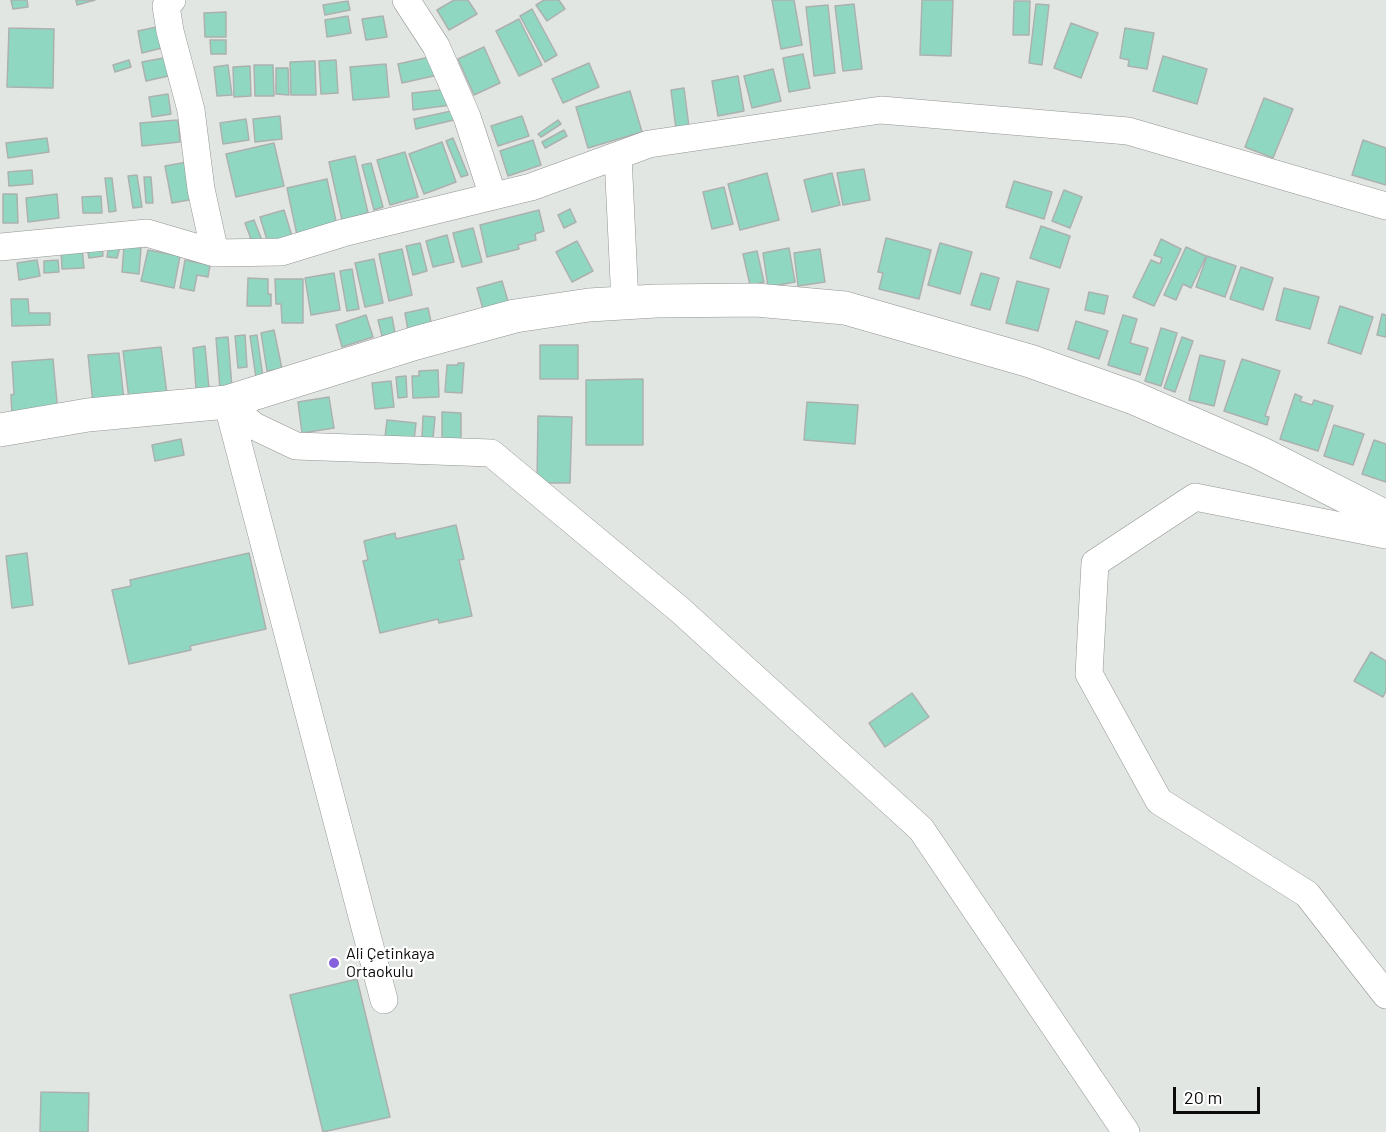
<!DOCTYPE html>
<html>
<head>
<meta charset="utf-8">
<style>
  body { margin:0 }
  #map { position:relative; width:1386px; height:1132px; overflow:hidden; background:#e2e6e2; font-family:Barlow,sans-serif }
  canvas { display:block }
  .scale { position:absolute; left:1173px; top:1087px; width:87px; height:27px; box-sizing:border-box; border:3px solid #0a0b0a; border-top:0; padding-left:8px; font-size:18px; line-height:21px; white-space:nowrap; color:#0a0b0a; -webkit-text-stroke:4px #fff; paint-order:stroke }
</style>
</head>
<body>
<div id="map">
<canvas width="1386" height="1132"></canvas>
<div class="scale">20 m</div>
</div>
<script>
const c = document.querySelector('canvas').getContext('2d');
c.lineJoin = 'round';
function fill(path, color) { c.fillStyle = color; c.fill(path, 'evenodd'); }
const poly = rows => new Path2D(rows.map(r => 'M' + r).join(''));
function stroke(path, color, width, dash) { c.strokeStyle = color; c.lineWidth = width; c.lineCap = dash ? 'butt' : 'round'; c.setLineDash(dash || []); c.stroke(path); }
function write(font, color, halo, rows, align = 'center') {
  c.font = font + ' Barlow,sans-serif'; c.lineWidth = 4.5; c.setLineDash([]); c.textBaseline = 'middle'; c.strokeStyle = halo; c.fillStyle = color; for (const [text, x, y, turn = 0] of rows) {
    c.save(); c.translate(x, y); c.rotate((+turn || 0) * Math.PI / 180); c.textAlign = isNaN(turn) ? turn : align; if (halo) c.strokeText(text, 0, 0); c.fillText(text, 0, 0); c.restore();
  }
}
const building = poly([
  [11,0,27,0,28,7,13,9,11,0],
  [76,0,95,0,77,5,76,0],
  [454,0,468,0,477,14,449,30,437,10,454,0],
  [544,0,559,0,565,9,547,21,536,5,544,0],
  [772,0,794,0,802,45,781,49,772,0],
  [922,0,953,0,951,56,920,55,922,0],
  [348,1,350,10,325,15,323,5,348,1],
  [1014,1,1030,1,1029,35,1013,35,1014,1],
  [854,4,862,69,843,71,835,6,854,4],
  [1036,4,1049,5,1042,65,1029,63,1036,4],
  [828,5,835,73,814,76,806,7,828,5],
  [532,9,557,55,545,62,520,16,532,9],
  [226,12,226,37,205,37,204,13,226,12],
  [348,16,351,33,327,37,325,20,348,16],
  [383,16,387,37,366,40,362,19,383,16],
  [519,19,542,65,519,76,496,31,519,19],
  [1071,23,1098,33,1081,78,1054,68,1071,23],
  [161,26,166,47,142,53,138,31,161,26],
  [9,28,54,29,53,88,7,87,9,28],
  [1125,28,1154,33,1147,69,1128,66,1129,60,1120,58,1125,28],
  [210,40,226,40,226,54,211,54,210,40],
  [484,47,500,83,474,95,458,59,484,47],
  [803,54,810,88,789,92,783,58,803,54],
  [434,56,438,75,402,83,398,64,434,56],
  [1163,56,1207,69,1197,104,1153,91,1163,56],
  [169,57,173,75,146,81,142,62,169,57],
  [129,60,131,67,115,72,113,65,129,60],
  [336,60,338,93,321,94,319,61,336,60],
  [315,61,316,95,291,95,290,62,315,61],
  [589,63,599,87,563,103,552,79,589,63],
  [386,64,389,97,353,100,350,67,386,64],
  [228,65,232,95,217,96,214,67,228,65],
  [254,65,273,65,274,96,255,96,254,65],
  [250,66,251,96,234,97,233,67,250,66],
  [276,68,288,68,289,95,276,94,276,68],
  [773,69,781,101,752,108,744,76,773,69],
  [738,76,744,111,718,116,712,81,738,76],
  [684,88,689,127,676,129,671,90,684,88],
  [450,89,451,105,413,110,412,93,450,89],
  [630,91,642,132,588,148,576,107,630,91],
  [168,94,171,114,152,117,149,97,168,94],
  [1264,98,1293,109,1273,158,1245,147,1264,98],
  [456,110,458,119,416,129,414,119,456,110],
  [280,116,282,139,255,142,253,119,280,116],
  [522,116,529,136,498,146,491,126,522,116],
  [246,119,249,140,223,144,220,123,246,119],
  [178,120,180,142,142,146,140,123,178,120],
  [558,120,561,124,541,137,538,134,558,120],
  [564,130,567,136,545,148,542,142,564,130],
  [47,138,49,152,8,158,6,143,47,138],
  [453,138,468,175,461,177,446,141,453,138],
  [533,140,541,165,508,176,500,151,533,140],
  [1363,140,1386,148,1386,185,1352,175,1363,140],
  [442,142,456,182,424,194,409,154,442,142],
  [274,143,284,186,236,197,226,154,274,143],
  [405,152,418,197,390,205,377,160,405,152],
  [355,156,368,213,342,220,329,162,355,156],
  [193,161,200,198,172,203,165,166,193,161],
  [371,163,383,207,374,210,362,165,371,163],
  [864,169,870,200,843,205,837,173,864,169],
  [32,170,33,184,9,186,8,172,32,170],
  [767,173,779,220,740,230,728,184,767,173],
  [832,173,840,205,812,212,804,180,832,173],
  [137,175,142,207,133,208,128,176,137,175],
  [144,177,151,177,153,203,146,203,144,177],
  [105,178,112,178,116,211,109,212,105,178],
  [327,179,337,226,297,235,287,188,327,179],
  [1014,181,1052,192,1044,219,1006,207,1014,181],
  [724,187,733,224,712,229,703,192,724,187],
  [1064,190,1082,197,1070,228,1052,221,1064,190],
  [3,194,17,194,18,223,3,223,3,194],
  [57,194,59,218,28,222,26,198,57,194],
  [101,196,102,213,83,213,82,197,101,196],
  [570,209,576,222,564,228,558,215,570,209],
  [284,210,292,236,268,243,260,217,284,210],
  [539,210,544,231,535,234,536,240,518,245,519,249,487,257,480,225,539,210],
  [254,220,263,243,254,247,245,223,254,220],
  [1041,226,1070,236,1060,268,1030,258,1041,226],
  [473,228,482,262,462,267,453,233,473,228],
  [447,235,454,262,433,267,426,241,447,235],
  [886,238,931,250,919,299,879,289,883,273,878,272,886,238],
  [1161,239,1181,249,1154,306,1133,297,1151,260,1160,264,1162,258,1154,255,1161,239],
  [577,241,593,271,572,282,556,252,577,241],
  [420,243,427,271,413,275,406,246,420,243],
  [940,243,972,252,960,294,928,285,940,243],
  [102,245,103,256,89,258,87,247,102,245],
  [109,245,120,247,117,258,107,257,109,245],
  [124,246,141,248,139,274,122,272,124,246],
  [1186,247,1206,256,1191,288,1183,284,1176,300,1164,295,1186,247],
  [82,248,84,268,62,269,61,249,82,248],
  [789,248,795,282,768,287,763,253,789,248],
  [402,249,412,295,389,301,379,254,402,249],
  [820,249,825,282,798,286,794,253,820,249],
  [148,250,180,256,174,288,141,281,148,250],
  [757,251,764,282,750,285,743,254,757,251],
  [1207,256,1236,266,1225,297,1196,287,1207,256],
  [374,259,383,303,365,307,355,263,374,259],
  [37,260,40,276,19,280,17,263,37,260],
  [58,260,59,272,44,273,44,261,58,260],
  [185,260,210,265,208,277,197,275,194,291,180,288,185,260],
  [1241,267,1273,278,1263,310,1230,299,1241,267],
  [352,269,359,309,347,311,340,271,352,269],
  [334,273,340,310,311,315,305,278,334,273],
  [981,273,999,278,990,310,971,305,981,273],
  [248,278,268,279,268,294,271,294,271,306,247,306,248,278],
  [275,279,303,279,303,323,282,323,281,304,276,304,275,279],
  [502,281,510,308,485,316,477,288,502,281],
  [1017,281,1049,289,1038,331,1006,323,1017,281],
  [1284,288,1319,297,1310,329,1276,320,1284,288],
  [1089,292,1108,296,1104,314,1085,310,1089,292],
  [11,299,28,299,29,313,50,313,50,325,12,326,11,299],
  [1340,306,1373,317,1361,354,1328,343,1340,306],
  [428,308,433,331,409,336,405,313,428,308],
  [1382,314,1386,315,1386,337,1377,335,1382,314],
  [366,315,373,337,342,347,336,325,366,315],
  [1123,315,1137,319,1130,343,1148,348,1140,375,1108,365,1123,315],
  [392,317,395,333,382,336,378,320,392,317],
  [1076,321,1108,331,1099,359,1068,349,1076,321],
  [1161,328,1177,333,1161,386,1145,381,1161,328],
  [274,330,282,369,267,371,261,333,274,330],
  [245,335,247,367,238,368,235,336,245,335],
  [257,335,263,377,256,378,250,336,257,335],
  [228,337,232,388,220,389,216,338,228,337],
  [1182,337,1193,341,1175,392,1164,388,1182,337],
  [540,345,578,345,578,379,540,379,540,345],
  [205,346,209,388,196,389,193,348,205,346],
  [161,347,167,394,129,399,123,351,161,347],
  [119,353,124,401,93,404,88,355,119,353],
  [1200,355,1225,361,1214,406,1189,400,1200,355],
  [53,359,58,413,12,416,11,395,14,394,12,362,53,359],
  [1242,359,1280,371,1265,416,1269,417,1267,425,1224,411,1242,359],
  [458,363,464,363,462,393,445,392,447,365,458,365,458,363],
  [438,370,439,397,413,398,412,376,419,376,419,371,438,370],
  [406,376,407,397,398,398,396,377,406,376],
  [643,379,643,445,586,445,586,380,643,379],
  [391,381,394,407,375,409,372,383,391,381],
  [1295,394,1302,397,1300,401,1312,405,1314,400,1333,406,1318,451,1280,439,1295,394],
  [329,397,334,428,302,433,298,402,329,397],
  [807,402,858,405,855,444,804,440,807,402],
  [442,412,461,413,461,442,442,442,442,412],
  [423,416,435,417,433,439,422,438,423,416],
  [538,416,572,417,570,483,537,483,538,416],
  [387,420,416,423,414,440,385,437,387,420],
  [1334,425,1364,434,1353,465,1324,456,1334,425],
  [181,439,184,455,155,461,152,445,181,439],
  [1374,440,1386,444,1386,482,1362,474,1374,440],
  [456,525,464,559,459,560,472,616,439,623,438,619,380,633,363,561,368,560,364,541,395,533,396,539,456,525],
  [27,553,33,605,12,608,6,556,27,553],
  [249,553,266,629,190,646,191,650,129,664,112,590,131,586,130,580,249,553],
  [1371,652,1386,661,1386,691,1383,697,1354,681,1371,652],
  [912,693,929,717,885,747,869,723,912,693],
  [357,979,390,1117,323,1132,290,995,357,979],
  [41,1092,89,1093,88,1132,40,1132,41,1092]
]);
fill(building, '#90d7c2');
stroke(building, '#acb1af', 1.5);
const street = poly([
  [172,0,166,6,170,31,191,110,201,189,215,253],
  [406,0,436,46,467,117,493,196],
  [618,156,625,303],
  [0,247,147,233,215,253,281,252,343,233,531,187,649,144,881,110,1128,131,1386,206],
  [227,402,254,426,296,446,491,453,680,610,921,829,1126,1132],
  [227,402,384,1000],
  [1386,535,1195,497,1095,563,1089,674,1159,801,1307,894,1386,995]
]);
const secondary = poly([
  [0,430,88,415,227,402,416,343,515,316,589,305,656,301,756,300,845,308,1030,361,1134,398,1260,453,1386,517]
]);
stroke(street, '#919491', 28);
stroke(secondary, '#919491', 34);
stroke(street, '#fff', 27);
stroke(secondary, '#fff', 33);
for (const [x, y, r, color] of [
  [334,963,6,"#8562dc"]
]) { const dot = new Path2D(); dot.arc(x, y, r, 0, 2 * Math.PI); c.fillStyle = color; c.fill(dot); stroke(dot, '#fff', 2); }
write('16px', '#0a0b0a', '#fff', [
  ["Ali Çetinkaya",346,954],
  ["Ortaokulu",346,972]
], 'left');
</script>
</body>
</html>
